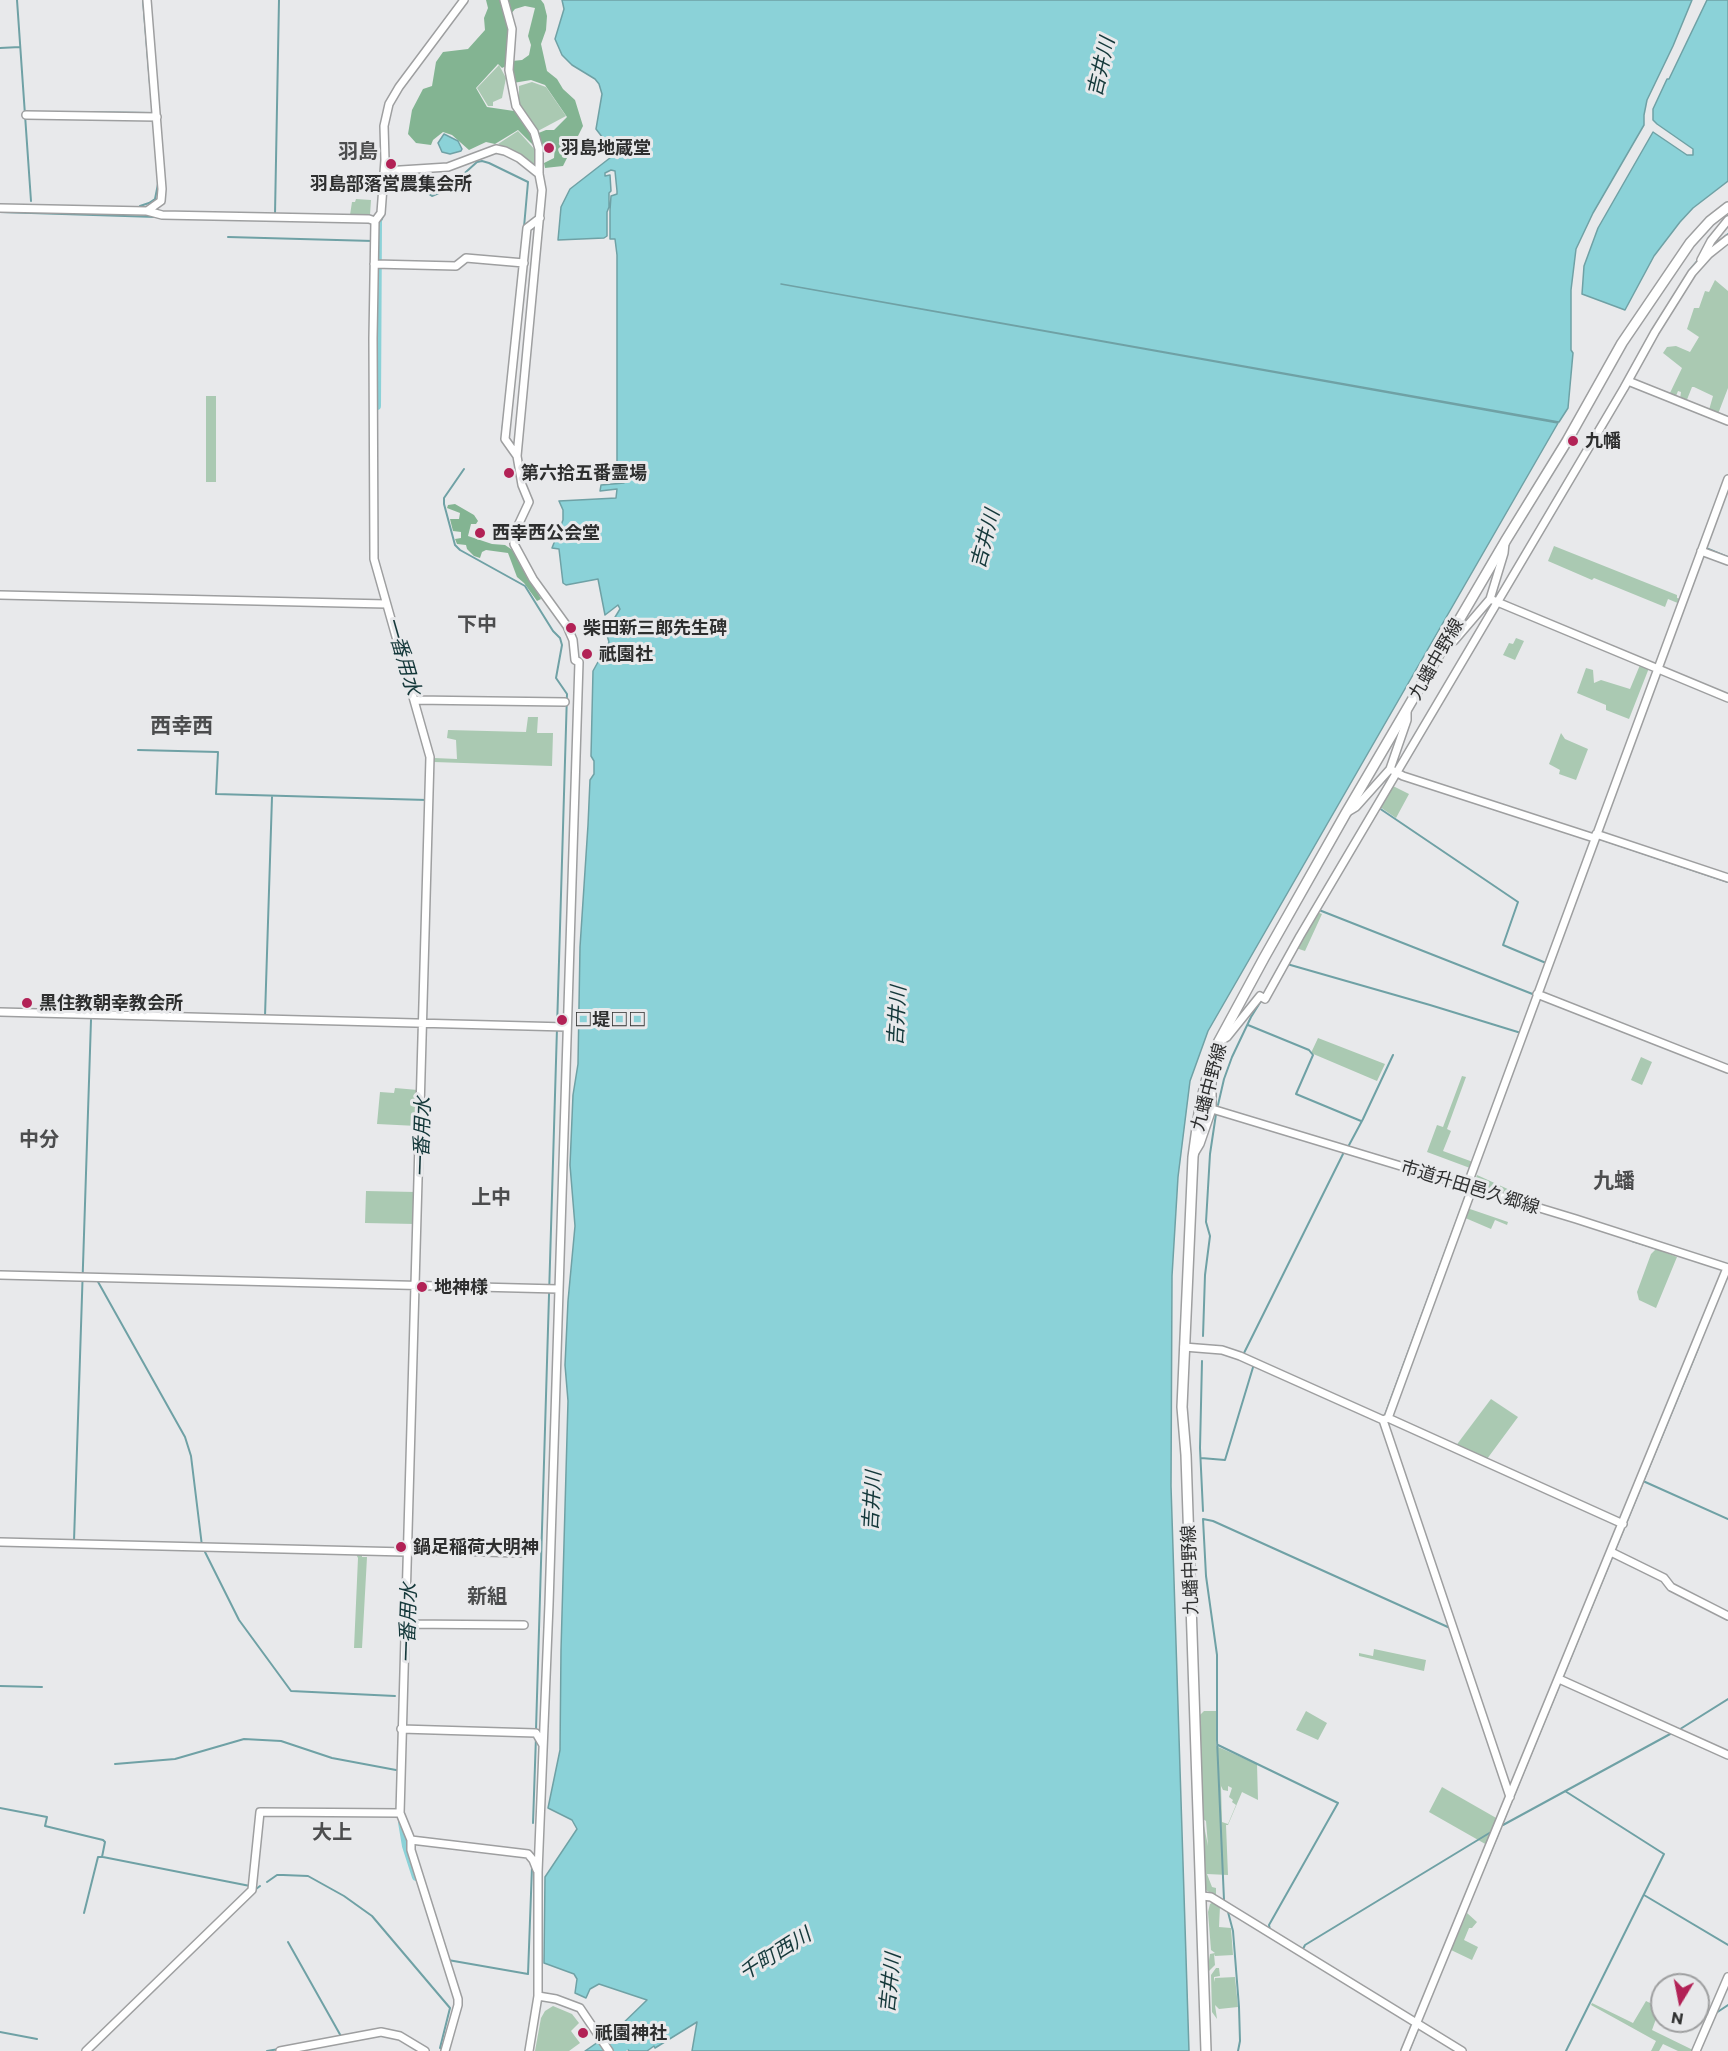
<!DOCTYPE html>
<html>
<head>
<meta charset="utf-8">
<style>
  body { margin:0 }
  #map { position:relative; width:1728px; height:2051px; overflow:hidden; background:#e8e9eb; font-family:Commissioner,sans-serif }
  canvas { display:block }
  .north { position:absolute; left:1650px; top:1973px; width:60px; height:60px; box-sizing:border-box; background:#e8e9eb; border:2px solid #9e9fa0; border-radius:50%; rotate:190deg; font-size:16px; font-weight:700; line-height:24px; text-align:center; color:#2e2f2f }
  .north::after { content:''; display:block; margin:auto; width:21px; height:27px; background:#b22256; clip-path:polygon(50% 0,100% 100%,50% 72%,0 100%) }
</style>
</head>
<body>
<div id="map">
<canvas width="1728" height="2051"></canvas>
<div class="north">N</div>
</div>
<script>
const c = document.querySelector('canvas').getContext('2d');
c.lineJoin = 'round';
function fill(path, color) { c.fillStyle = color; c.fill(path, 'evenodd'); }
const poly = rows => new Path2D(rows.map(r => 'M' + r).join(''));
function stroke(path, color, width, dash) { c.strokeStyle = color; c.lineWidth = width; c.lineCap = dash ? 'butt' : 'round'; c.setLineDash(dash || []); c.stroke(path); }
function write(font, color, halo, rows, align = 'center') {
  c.font = font + ' Commissioner,"Noto Sans JP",sans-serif'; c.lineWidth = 6; c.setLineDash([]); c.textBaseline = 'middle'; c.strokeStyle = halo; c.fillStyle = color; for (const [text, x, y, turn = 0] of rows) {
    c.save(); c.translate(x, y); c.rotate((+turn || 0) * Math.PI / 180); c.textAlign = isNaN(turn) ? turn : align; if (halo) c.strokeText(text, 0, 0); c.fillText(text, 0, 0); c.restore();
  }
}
fill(poly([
  [499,65,506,78,502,98,493,102,493,106,488,106,477,88],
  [532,82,546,87,566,116,536,132,519,104,519,86],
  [518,131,536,151,537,165,534,166,515,152,498,144],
  [356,199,371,200,370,215,350,215,352,202,355,202],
  [1715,280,1728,291,1728,388,1718,414,1709,410,1713,396,1694,387,1692,387,1686,402,1680,399,1681,392,1678,391,1676,396,1673,397,1669,395,1682,368,1663,353,1667,347,1676,346,1690,352,1699,337,1687,329,1694,308,1699,308,1705,291,1709,292],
  [206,396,216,396,216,482,206,482],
  [1554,546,1677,595,1677,598,1681,599,1680,604,1668,599,1665,607,1594,578,1592,580,1548,561],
  [1516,638,1524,641,1515,660,1503,655,1509,643,1513,644],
  [1640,665,1649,668,1629,719,1606,710,1606,705,1577,693,1586,668,1593,670,1594,683,1601,680,1630,689],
  [528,717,538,717,537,733,553,733,552,766,434,762,434,758,457,759,456,740,447,738,448,730,526,732],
  [1561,733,1565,739,1588,749,1576,780,1559,774,1560,770,1549,764],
  [1393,786,1409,794,1396,818,1380,807],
  [1317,912,1322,914,1305,951,1296,948],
  [1318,1038,1385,1064,1377,1081,1311,1053],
  [1641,1057,1652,1062,1642,1085,1631,1080],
  [1462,1076,1466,1077,1447,1129,1451,1131,1443,1151,1473,1162,1470,1168,1427,1152,1437,1125,1443,1127],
  [395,1088,418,1090,417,1126,377,1124,380,1092,394,1093],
  [1477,1175,1523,1196,1523,1199,1499,1195,1485,1186,1483,1180,1480,1181,1477,1188,1473,1186],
  [366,1191,416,1192,415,1224,365,1223],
  [1467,1208,1508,1222,1507,1225,1495,1220,1491,1229,1463,1217],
  [1656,1249,1677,1257,1656,1308,1639,1300,1637,1292,1651,1254],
  [1491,1399,1518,1417,1487,1459,1455,1447],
  [355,1552,362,1553,362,1557,367,1557,362,1648,354,1648,358,1558],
  [1374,1649,1426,1660,1424,1671,1359,1656,1359,1653,1373,1656],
  [1204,1711,1216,1711,1216,1746,1257,1764,1258,1800,1242,1792,1228,1825,1226,1825,1228,1875,1207,1874,1212,1887,1216,1888,1216,1896,1204,1889,1201,1822,1203,1821,1208,1846,1206,1821,1203,1819,1201,1776,1200,1715],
  [1221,1786,1223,1790,1228,1791,1228,1786,1232,1788,1229,1797,1233,1800,1232,1802,1236,1805,1228,1824,1222,1822],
  [1306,1711,1327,1723,1318,1740,1296,1730],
  [1442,1787,1498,1819,1487,1845,1429,1812],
  [1213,1902,1220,1906,1219,1927,1231,1928,1233,1955,1215,1956,1214,1954,1215,1965,1207,1973,1210,1954,1215,1953,1211,1950,1208,1912,1210,1904],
  [1467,1913,1477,1922,1472,1928,1469,1928,1464,1940,1478,1947,1472,1960,1451,1950],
  [1216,1968,1219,1968,1220,1976,1214,1977,1214,1982,1215,1978,1235,1977,1238,2007,1219,2009,1215,2005,1217,2019,1212,2012,1211,1975],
  [1646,2001,1660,2008,1652,2030,1695,2051,1678,2051,1663,2044,1659,2051,1651,2051,1656,2041,1591,2005,1592,2003,1633,2023],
  [553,2006,572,2014,579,2023,571,2031,580,2043,569,2051,535,2051,541,2018,545,2011]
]), '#aac9b2');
fill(poly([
  [486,0,503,0,507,21,510,57,508,65,502,68,498,64,476,88,487,107,514,111,532,133,536,146,534,146,518,130,495,144,486,142,469,150,452,135,443,132,433,140,431,145,416,143,408,134,412,110,423,89,432,86,436,62,443,52,468,49,485,30,484,18,488,8],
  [506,0,541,0,544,4,547,16,546,30,541,44,547,71,557,79,563,89,575,100,583,126,563,166,545,168,544,163,554,158,555,146,541,144,536,134,546,130,554,130,567,117,545,85,531,80,513,83,510,69,512,61,522,60,529,55,531,45,528,36,535,8,525,6,515,9,510,15],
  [455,504,474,515,478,521,476,524,471,524,468,536,492,544,505,545,514,551,541,599,537,601,524,583,517,577,508,553,486,550,482,552,480,558,474,556,467,549,466,545,457,544,455,539,461,538,461,532,453,531,450,519,459,519,460,513,447,508,448,505]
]), '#83b492');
const water = poly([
  [562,0,1692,0,1673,46,1647,100,1644,115,1644,125,1593,213,1576,249,1571,290,1571,350,1573,353,1568,408,1559,422,781,284,1558,423,1208,1031,1190,1081,1178,1177,1172,1276,1171,1486,1189,2051,692,2051,697,2022,655,2048,654,2046,647,2051,629,2051,615,2031,647,2000,599,1984,590,1989,586,1998,575,1993,577,1979,574,1974,544,1963,545,1877,577,1829,572,1820,548,1808,560,1750,561,1650,568,1401,565,1365,568,1301,575,1226,570,1165,573,1095,578,1064,580,947,588,825,590,780,594,774,594,761,591,756,593,671,609,642,606,632,620,609,618,605,605,615,598,579,566,585,563,583,559,549,552,548,563,520,563,510,559,501,616,498,617,489,600,491,601,485,624,483,625,481,623,474,621,474,620,480,615,480,617,470,617,255,615,239,610,239,610,210,611,196,617,194,617,191,615,171,611,170,605,173,605,176,610,175,611,191,609,193,609,207,607,212,607,236,604,238,558,240,561,207,570,189,615,154,596,129,602,94,599,84,595,79,572,65,562,55,555,39,564,9,562,0],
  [1707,0,1728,0,1728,181,1693,208,1680,222,1654,256,1625,310,1582,294,1584,266,1598,228,1653,132,1687,155,1693,155,1693,149,1657,124,1653,120,1653,109,1667,79,1669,79,1707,0],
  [444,134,458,141,462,149,461,151,450,154,442,152,438,143,444,134],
  [611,2033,624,2051,585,2051,611,2033]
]);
fill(water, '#8bd2d8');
stroke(water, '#6fa1a5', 1.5);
stroke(poly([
  [17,0,31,201],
  [143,0,150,84],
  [279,0,275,214,310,215],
  [0,48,20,47],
  [69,112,153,113],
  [394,174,399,174,432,196,446,190,477,162,482,161,489,163,528,182,524,227],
  [140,206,149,203,155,199,158,184],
  [0,212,156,217],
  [379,225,385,212,385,199],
  [228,237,373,241],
  [1718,242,1728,234],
  [1689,271,1699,259],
  [502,433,508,382],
  [464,469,444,498,444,504,455,545,460,550,525,586,553,631,560,638,562,645,556,678,567,694,536,1730],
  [1706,548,1728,557],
  [1508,578,1566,480],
  [138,750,218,752,216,794,427,800],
  [1379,808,1518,902,1503,945,1546,963],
  [1597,838,1728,882],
  [1319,910,1535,995],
  [1287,964,1430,1005,1521,1033],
  [265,1016,272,797],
  [1248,1025,1309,1050,1313,1055,1296,1094,1361,1121],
  [1218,1105,1224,1079,1232,1057,1251,1017,1261,1001],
  [1348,1147,1363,1119,1393,1055],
  [1413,1173,1468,1190],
  [1632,1241,1681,1256],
  [97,1280,185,1437,191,1456,202,1546],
  [1203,1336,1205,1275,1210,1236,1206,1222,1210,1154,1216,1114,1218,1114],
  [1243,1355,1344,1152],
  [1202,1361,1200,1448,1203,1511],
  [1385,1415,1469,1187],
  [1201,1458,1225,1460,1254,1364],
  [1643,1481,1728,1519],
  [74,1541,91,1020],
  [203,1548,239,1620,291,1691,395,1696],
  [1717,1607,1728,1612],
  [0,1686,42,1687],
  [1677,1731,1728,1699],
  [1218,1745,1338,1803,1269,1925,1270,1930],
  [115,1764,175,1759,244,1739,281,1741,332,1758,396,1770],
  [1565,1791,1664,1854,1566,2051],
  [0,1808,47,1817,45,1826,103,1840,105,1842,102,1857,98,1857,84,1913],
  [533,1823,536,1736],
  [1503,1825,1672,1733],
  [103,1857,250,1886],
  [1484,1868,1699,1346],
  [267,1882,277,1875,283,1875,308,1876,344,1896,372,1916,450,2008,440,2048,443,2049],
  [256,1889,260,1886],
  [1644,1895,1728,1945],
  [1224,1900,1217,1740,1217,1655,1206,1576,1203,1519,1213,1521,1450,1628],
  [1228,1912,1233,1931,1239,2007,1240,2041,1238,2051],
  [288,1942,342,2038],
  [1303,1949,1305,1945,1491,1832],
  [448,1960,528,1974,532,1867],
  [1334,1969,1416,2019],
  [1716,2013,1728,2005],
  [0,2032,37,2039],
  [267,2051,279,2049],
  [1409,2051,1419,2026]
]), '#6fa1a5', 2);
stroke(poly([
  [377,406,378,222],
  [402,1822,406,1846,416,1877]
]), '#8bd2d8', 8);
stroke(poly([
  [613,2051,639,2034]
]), '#8bd2d8', 14);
const street = poly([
  [147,0,162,189,161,201,147,211],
  [504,0,512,29,509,70,516,106,534,132,539,149,539,174,542,190,517,456,522,485,529,502,514,534,514,544,533,579,567,626,573,640,575,660,579,662,549,1604,538,1872,538,1996,529,2051],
  [26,115,157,117],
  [385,171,448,167,496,149,505,151,519,158,539,174],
  [0,208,147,211,162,215,369,219,375,221],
  [1701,260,1711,241,1728,220],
  [374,264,456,266,466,258,524,263],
  [1628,381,1728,421],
  [517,456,505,439,527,228,540,218],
  [1701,551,1728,561],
  [0,595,386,604],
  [1490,599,1728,698],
  [1445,646,1454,641,1490,599,1504,553,1505,543],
  [414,700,565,702],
  [1390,769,1403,776,1594,838],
  [1346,813,1356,807,1390,769,1407,720,1407,711],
  [1596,834,1728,878],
  [1537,994,1728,1069],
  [0,1012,566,1027],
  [1219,1042,1227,1037,1260,996,1265,999,1300,936,1624,388,1655,332,1692,273,1709,254,1728,239],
  [1212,1109,1576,1219,1728,1268],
  [1194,1154,1200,1144,1212,1109,1212,1064],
  [1467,1186,1728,479],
  [0,1275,558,1289],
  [1184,1347,1222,1350,1240,1356,1383,1420,1388,1418,1623,1524],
  [1388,1418,1472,1189],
  [1383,1420,1510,1797],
  [0,1542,406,1552,411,1550,520,1553],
  [1611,1552,1664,1578,1671,1587,1728,1616],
  [404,1624,524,1625],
  [1559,1679,1728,1755],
  [401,1729,536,1733,543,1745],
  [411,1840,528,1854,533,1860,537,1870],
  [1202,1896,1211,1897,1462,2051],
  [538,1996,556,1999,580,2008,609,2051],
  [86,2051,252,1890,260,1812,400,1813],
  [280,2051,381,2032,400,2036,425,2051],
  [445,2051,458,2005,458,1999,411,1850,411,1840,400,1813,430,757,374,559,373,338,375,221,381,213,385,160,384,126,389,104,399,87,464,0],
  [1405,2051,1727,1268],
  [1696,2051,1728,1977]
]);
const secondary = poly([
  [1206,2051,1186,1455,1182,1407,1193,1157,1200,1106,1211,1062,1218,1043,1264,958,1346,813,1506,540,1567,441,1622,343,1690,243,1710,221,1728,207]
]);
stroke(street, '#9e9fa0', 10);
stroke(secondary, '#9e9fa0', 12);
stroke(street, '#fff', 7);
stroke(secondary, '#fff', 9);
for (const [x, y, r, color] of [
  [549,148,6,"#b22256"],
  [391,164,6,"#b22256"],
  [1573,441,6,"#b22256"],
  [509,473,6,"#b22256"],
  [480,533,6,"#b22256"],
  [571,628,6,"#b22256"],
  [587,654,6,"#b22256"],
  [27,1003,6,"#b22256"],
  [562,1020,6,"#b22256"],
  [422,1287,6,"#b22256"],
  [401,1547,6,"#b22256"],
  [583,2033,6,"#b22256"]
]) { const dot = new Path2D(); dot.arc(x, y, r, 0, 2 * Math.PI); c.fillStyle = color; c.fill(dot); stroke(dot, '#e8e9eb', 2); }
write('bold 18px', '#2e2f2f', '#e8e9eb', [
  ["羽島地蔵堂",561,148],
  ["羽島部落営農集会所",391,184,"center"],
  ["九幡",1585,441],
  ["第六拾五番霊場",521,473],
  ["西幸西公会堂",492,533],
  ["柴田新三郎先生碑",583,628],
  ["祇園社",599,654],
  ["黒住教朝幸教会所",39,1003],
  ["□堤□□",574,1020],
  ["地神様",434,1287],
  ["鍋足稲荷大明神",413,1547],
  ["祇園神社",595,2033]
], 'left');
write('18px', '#2e2f2f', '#e8e9eb', [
  ["九蟠中野線",1436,659,-60],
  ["九蟠中野線",1209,1087,-75],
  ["市道升田邑久郷線",1470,1187,17],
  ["九蟠中野線",1190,1570,-92]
]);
write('italic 20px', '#14383a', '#e8e9eb', [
  ["吉井川",1101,67,-77],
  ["吉井川",985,539,-75],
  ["一番用水",403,656,74],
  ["吉井川",897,1016,-87],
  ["一番用水",422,1137,-88],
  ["吉井川",872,1501,-87],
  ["一番用水",408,1623,-88],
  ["千町西川",775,1954,-32],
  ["吉井川",890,1983,-84]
]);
write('bold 20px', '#4c4d4e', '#e8e9eb', [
  ["羽島",358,151],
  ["下中",477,624],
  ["中分",39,1139],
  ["上中",491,1197],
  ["新組",487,1596],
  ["大上",332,1832]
]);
write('bold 21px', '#4c4d4e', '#e8e9eb', [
  ["西幸西",182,726],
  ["九蟠",1614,1181]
]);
</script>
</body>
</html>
